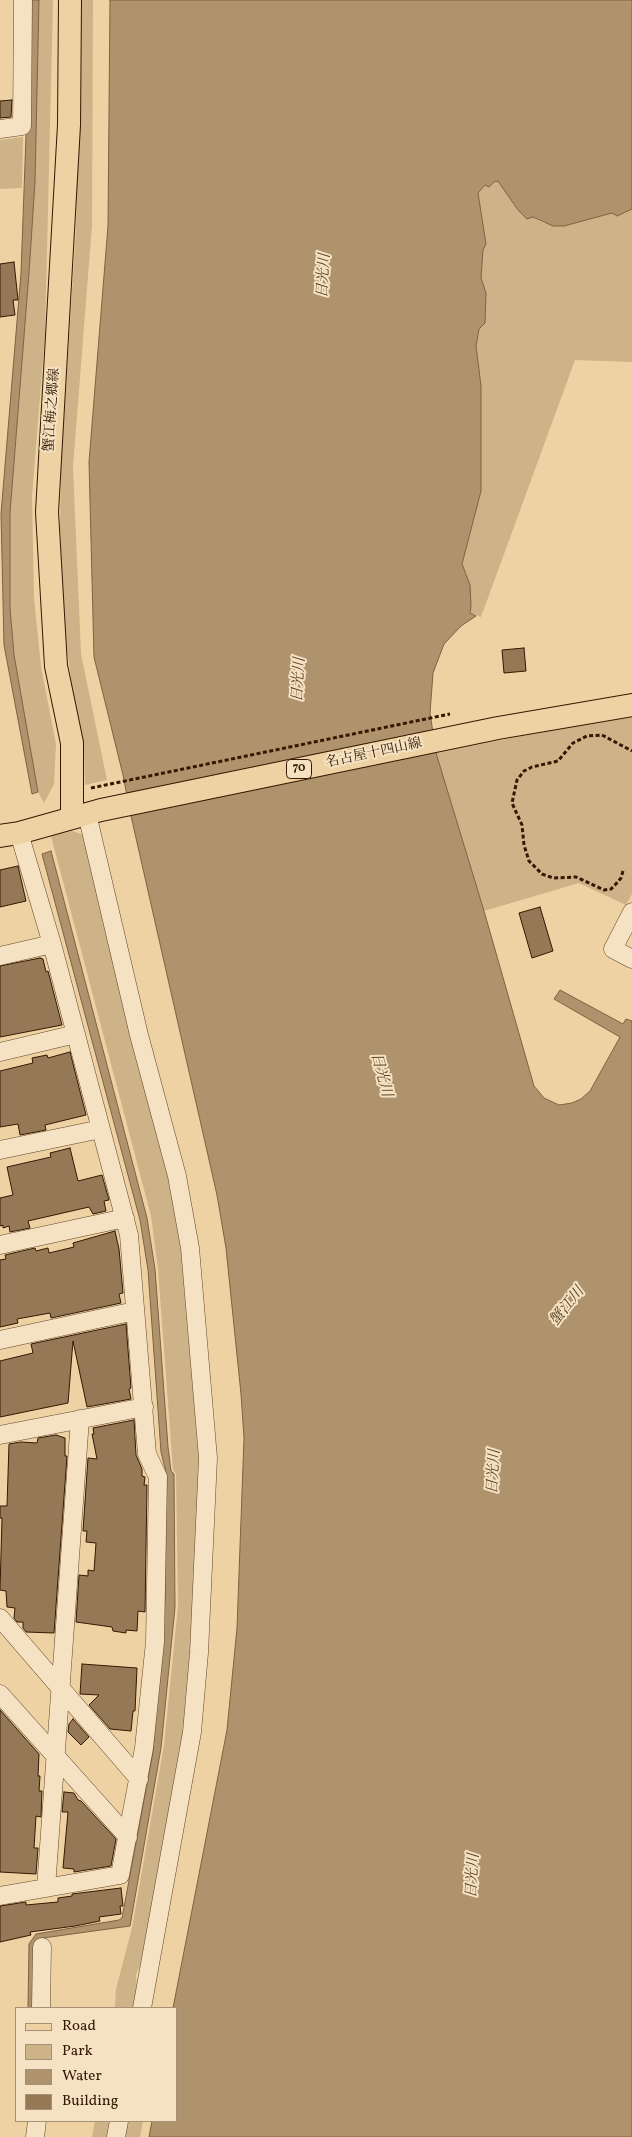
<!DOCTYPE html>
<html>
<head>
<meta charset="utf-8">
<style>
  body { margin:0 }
  #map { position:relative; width:632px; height:2137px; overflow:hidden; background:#eed2a3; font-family:Vollkorn,serif }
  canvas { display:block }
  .legend { position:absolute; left:15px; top:2007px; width:162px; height:115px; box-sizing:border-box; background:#f4e2c3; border:1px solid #a79176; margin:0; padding:6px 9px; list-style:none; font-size:15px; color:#341802 }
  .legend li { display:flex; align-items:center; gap:10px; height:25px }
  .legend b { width:25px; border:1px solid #a79176 }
</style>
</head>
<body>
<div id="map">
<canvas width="632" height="2137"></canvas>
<ul class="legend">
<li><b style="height:6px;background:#eed2a3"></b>Road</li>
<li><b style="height:14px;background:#ceb288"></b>Park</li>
<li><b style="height:14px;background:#af936c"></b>Water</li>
<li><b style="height:14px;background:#957956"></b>Building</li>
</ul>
</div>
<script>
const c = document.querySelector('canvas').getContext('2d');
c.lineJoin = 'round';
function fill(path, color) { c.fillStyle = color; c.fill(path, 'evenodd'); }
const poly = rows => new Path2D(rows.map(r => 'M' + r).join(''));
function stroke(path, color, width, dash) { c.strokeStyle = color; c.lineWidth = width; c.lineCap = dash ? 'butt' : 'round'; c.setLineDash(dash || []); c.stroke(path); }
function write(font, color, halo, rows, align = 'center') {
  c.font = font + ' Vollkorn,"Noto Serif JP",serif'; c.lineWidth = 4; c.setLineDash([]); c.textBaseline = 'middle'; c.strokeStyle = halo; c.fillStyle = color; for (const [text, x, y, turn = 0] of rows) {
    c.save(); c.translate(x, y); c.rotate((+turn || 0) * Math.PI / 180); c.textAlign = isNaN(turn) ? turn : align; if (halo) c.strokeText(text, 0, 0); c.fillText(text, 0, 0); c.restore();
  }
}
fill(poly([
  [39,0,53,0,45,334,32,496,34,598,41,667,56,744,54,784,44,803,38,792,26,733,14,655,10,608,10,513,29,273,35,182],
  [80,0,93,0,92,225,73,467,81,654,107,780,85,785,84,746,72,687,63,619,60,526,61,468,76,229],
  [23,137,22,188,0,189,0,140],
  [498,180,533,217,544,223,564,226,613,213,617,216,632,209,632,362,575,360,481,617,470,613,471,606,462,564,481,491,481,386,476,346,486,293,481,278,483,250,486,244,478,193,485,185,489,187,494,182],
  [632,717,632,894,626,905,579,883,484,911,436,753,593,722],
  [72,831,84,835,172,1176,186,1255,200,1403,202,1496,187,1733,141,1963,136,1975,138,2001,136,2008,115,2008,116,1989,132,1928,164,1745,178,1606,176,1474,173,1470,158,1269,151,1216,51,836],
  [95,2121,115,2121,112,2137,92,2137],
  [126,2121,143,2121,140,2137,122,2137]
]), '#ceb288');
const water = poly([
  [31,0,39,0,35,182,29,273,10,513,10,608,14,655,38,792,32,794,4,645,1,514,21,273,31,0],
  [110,0,632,0,632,209,617,216,612,213,564,226,553,226,533,217,527,219,518,210,498,181,494,182,489,187,485,185,478,193,486,244,483,250,481,278,486,293,485,323,479,329,476,346,481,386,481,491,462,564,470,585,471,606,470,613,476,616,461,626,444,644,433,673,430,713,436,753,484,911,534,1086,544,1098,559,1105,572,1103,581,1099,590,1091,620,1037,554,999,560,990,623,1024,626,1019,632,1021,632,2137,149,2137,152,2121,176,2121,176,2008,173,2008,227,1730,237,1628,244,1438,241,1394,226,1248,217,1195,131,816,123,775,94,657,89,462,108,226,110,0],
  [51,851,147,1218,155,1269,168,1447,171,1471,174,1474,175,1607,161,1748,130,1926,43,1938,34,2008,28,2008,29,1944,36,1934,119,1920,122,1918,153,1752,165,1599,166,1472,161,1452,148,1270,140,1220,42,854,51,851]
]);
fill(water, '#af936c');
stroke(water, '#7e6242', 1);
const building = poly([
  [12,100,11,117,0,118,0,101,12,100],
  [14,262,18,300,13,300,15,315,0,317,0,264,14,262],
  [524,648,526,671,504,673,502,650,524,648],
  [18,866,26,901,0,907,0,870,18,866],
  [540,907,553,951,532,958,519,913,540,907],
  [40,958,43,959,46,972,48,971,62,1025,0,1037,0,966,40,958],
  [70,1052,86,1115,45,1125,46,1130,20,1135,18,1124,0,1127,0,1071,33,1063,32,1058,47,1055,48,1058,70,1052],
  [70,1148,78,1181,102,1175,109,1200,104,1201,106,1211,93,1214,89,1207,28,1221,30,1228,10,1232,9,1226,3,1228,3,1225,0,1226,0,1198,13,1195,7,1167,51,1157,50,1153,70,1148],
  [115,1231,119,1249,123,1293,119,1294,121,1303,51,1318,50,1313,17,1319,18,1323,0,1327,0,1260,6,1259,5,1255,35,1248,36,1251,48,1248,49,1253,74,1247,73,1243,115,1231],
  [126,1324,131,1388,129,1389,131,1399,87,1407,73,1341,68,1403,0,1417,0,1361,33,1353,31,1344,126,1324],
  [134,1420,136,1455,142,1469,142,1476,145,1477,144,1485,147,1485,145,1612,138,1611,137,1631,126,1630,126,1633,113,1631,112,1627,76,1622,79,1575,88,1576,88,1570,94,1571,96,1543,86,1542,87,1531,83,1531,88,1458,97,1459,92,1434,94,1434,93,1428,134,1420],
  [56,1435,65,1438,65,1456,67,1456,54,1633,26,1632,23,1628,23,1622,17,1622,14,1618,15,1608,7,1607,6,1591,0,1590,2,1518,0,1518,0,1506,7,1506,9,1444,21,1442,37,1443,38,1438,56,1435],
  [82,1664,137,1668,135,1711,133,1711,131,1731,110,1729,89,1705,99,1695,80,1694,82,1664],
  [0,1710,39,1754,38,1776,40,1776,39,1791,42,1791,41,1817,36,1816,34,1848,38,1848,36,1874,0,1872,0,1710],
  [73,1719,89,1737,81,1745,68,1732,69,1724,73,1719],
  [64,1792,74,1793,78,1800,81,1801,116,1839,111,1866,74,1872,74,1869,63,1868,68,1812,62,1812,64,1792],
  [121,1888,123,1906,120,1906,121,1914,99,1917,100,1921,75,1926,30,1932,31,1935,0,1942,0,1906,26,1902,26,1905,58,1902,58,1898,72,1896,72,1894,121,1888]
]);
fill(building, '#957956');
stroke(building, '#341802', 1);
const minor = poly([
  [0,129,22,126,23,0],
  [87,814,139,1035,177,1176,190,1248,208,1458,199,1653,192,1732,142,2008],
  [19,833,52,944],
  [632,912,613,949,632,959],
  [0,956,52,944,129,1235,147,1454,158,1477,155,1642,144,1748,120,1875,0,1896],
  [0,1052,76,1034],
  [0,1150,101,1129],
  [0,1245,125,1218],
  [0,1340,135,1311],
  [0,1435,144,1407],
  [0,1618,139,1779],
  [0,1694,128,1837],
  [46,1888,80,1419],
  [41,2008,42,1947],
  [35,2137,37,2121],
  [116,2137,119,2121]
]);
const major = poly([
  [70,0,69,125,47,512,56,666,72,743,72,818],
  [0,836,19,833,101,810,498,728,632,705]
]);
stroke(minor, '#62462a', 19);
stroke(major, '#341802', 24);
stroke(poly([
  [91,788,450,714],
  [623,871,621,878,615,885,611,889,604,890,576,877,553,878,542,874,529,861,524,845,522,825,512,803,517,780,524,771,532,767,558,761,573,743,587,736,602,735,632,751]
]), '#341802', 3, [4, 2.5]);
stroke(minor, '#f4e2c3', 18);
stroke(major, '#eed2a3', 22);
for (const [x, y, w] of [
  [299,769,25]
]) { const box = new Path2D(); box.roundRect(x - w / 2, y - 9.5, w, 19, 4); c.fillStyle = '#f4e2c3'; c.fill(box); stroke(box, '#341802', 1); }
write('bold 12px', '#341802', null, [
  ["70",299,769]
]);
write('14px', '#341802', '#f4e2c3', [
  ["蟹江梅之郷線",53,410,-86],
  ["名古屋十四山線",374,754,-12]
]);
write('italic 15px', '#5f4327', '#f4e2c3', [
  ["日光川",325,276,-87],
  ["日光川",300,680,-87],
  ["日光川",380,1075,75],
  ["蟹江川",568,1307,-51],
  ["日光川",495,1472,-87],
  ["日光川",474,1876,-87]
]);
</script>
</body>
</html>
